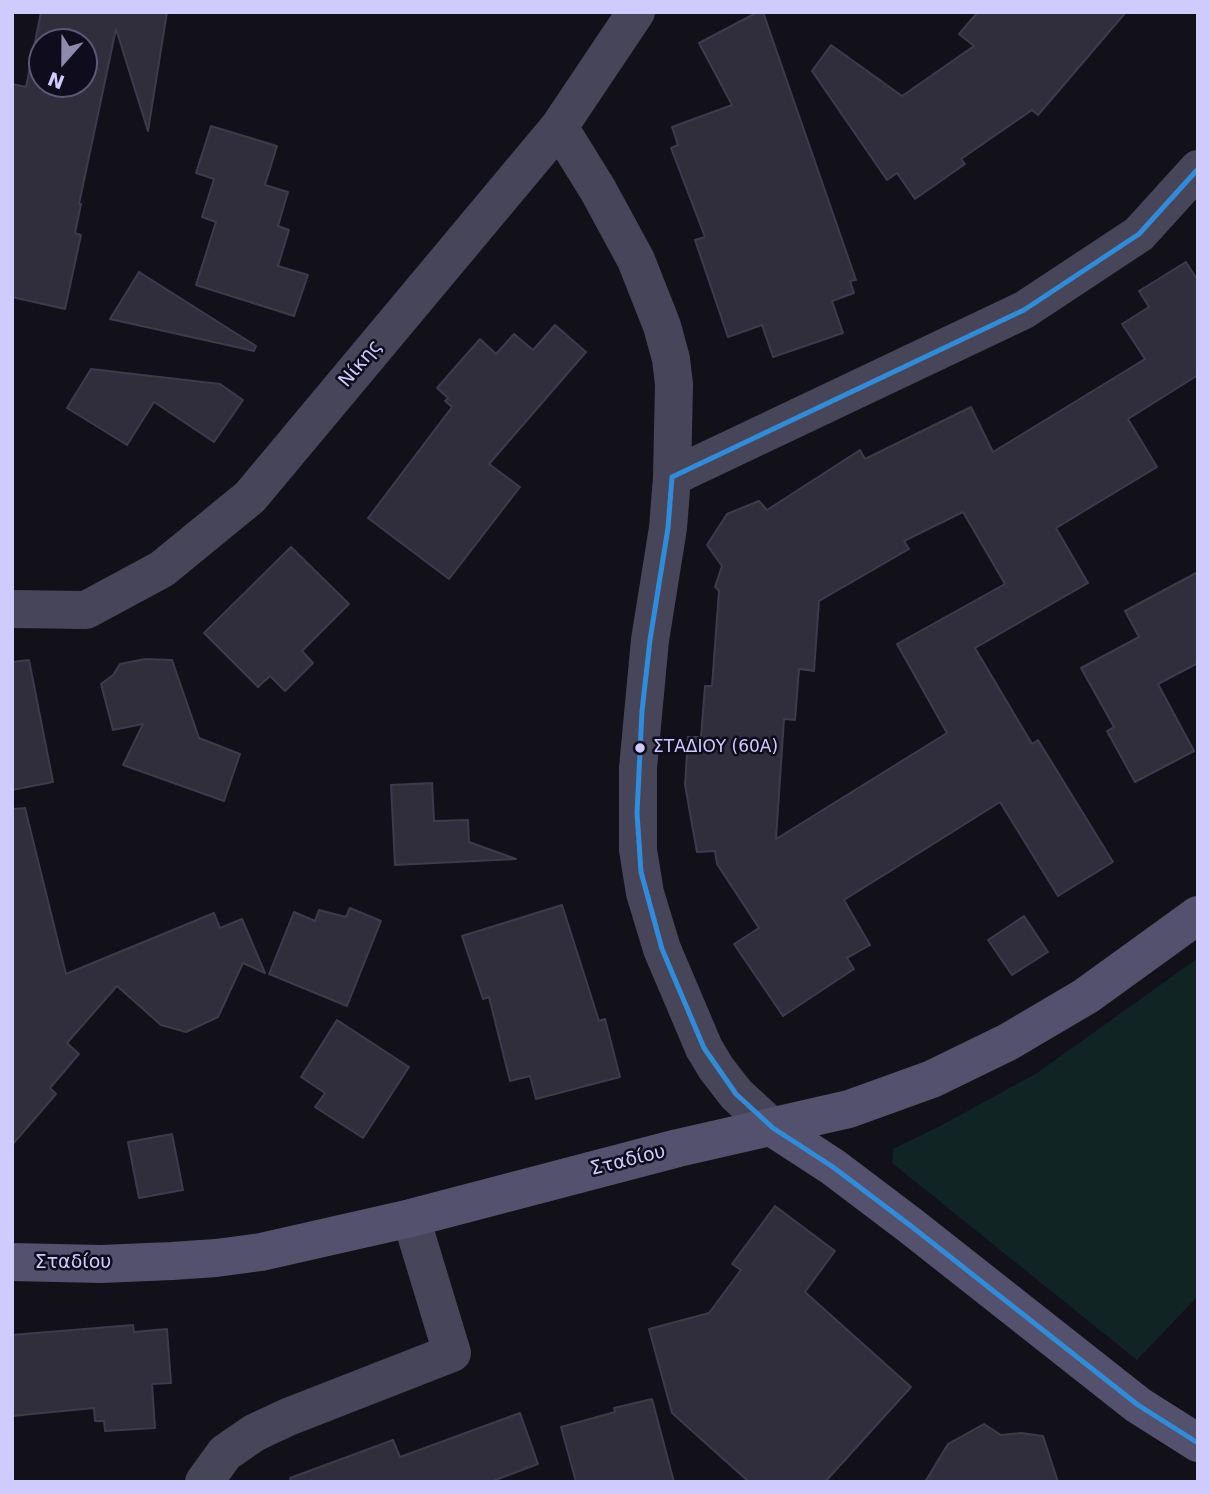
<!DOCTYPE html>
<html>
<head>
<meta charset="utf-8">
<style>
  body { margin:0 }
  #map { position:relative; width:1210px; height:1494px; overflow:hidden; background:#121019; font-family:"DejaVu Sans",sans-serif }
  canvas { display:block }
  .frame { position:absolute; inset:0; border:14px solid #d0cbfd; pointer-events:none }
  .north { position:absolute; left:28px; top:28px; width:70px; height:70px; box-sizing:border-box; background:#0f0c1d; border:2px solid #5c5877; border-radius:50%; rotate:201deg; font-size:19px; font-weight:700; line-height:28px; text-align:center; color:#d0cbfd }
  .north::after { content:''; display:block; margin:auto; width:24px; height:32px; background:#8e8aad; clip-path:polygon(50% 0,100% 100%,50% 72%,0 100%) }
</style>
</head>
<body>
<div id="map">
<canvas width="1210" height="1494"></canvas>
<div class="frame"></div>
<div class="north">N</div>
</div>
<script>
const c = document.querySelector('canvas').getContext('2d');
c.lineJoin = 'round';
function fill(path, color) { c.fillStyle = color; c.fill(path, 'evenodd'); }
const poly = rows => new Path2D(rows.map(r => 'M' + r).join(''));
function stroke(path, color, width, dash) { c.strokeStyle = color; c.lineWidth = width; c.lineCap = dash ? 'butt' : 'round'; c.setLineDash(dash || []); c.stroke(path); }
function write(font, color, halo, rows, align = 'center') {
  c.font = font + ' "DejaVu Sans",sans-serif'; c.lineWidth = 5; c.setLineDash([]); c.textBaseline = 'middle'; c.strokeStyle = halo; c.fillStyle = color; for (const [text, x, y, turn = 0] of rows) {
    c.save(); c.translate(x, y); c.rotate((+turn || 0) * Math.PI / 180); c.textAlign = isNaN(turn) ? turn : align; if (halo) c.strokeText(text, 0, 0); c.fillText(text, 0, 0); c.restore();
  }
}
fill(poly([
  [1198,958,1198,1296,1137,1360,892,1163,893,1149,940,1126,1037,1073]
]), '#102424');
const building = poly([
  [41,12,167,12,148,131,116,29,79,204,81,204,75,233,81,235,65,309,12,297,12,84,26,87,41,12],
  [42,42,84,42,84,84,42,84,42,42],
  [758,12,763,12,856,280,850,281,854,293,832,301,843,333,773,357,762,325,728,337,695,240,705,237,671,148,678,145,672,127,732,105,699,43,758,12],
  [978,12,1126,12,1038,115,1032,110,961,159,965,164,915,199,897,173,887,180,812,71,831,45,902,96,974,46,959,34,978,12],
  [211,126,277,146,265,185,288,192,278,226,289,230,278,266,308,275,294,316,196,285,216,222,202,217,214,179,196,173,211,126],
  [1186,262,1198,281,1198,375,1128,419,1157,467,1056,528,1088,583,975,648,1032,744,1038,740,1113,862,1058,896,1000,802,844,900,870,945,847,958,854,969,783,1016,734,944,759,928,717,864,715,851,697,852,685,785,688,737,701,737,705,686,712,686,719,591,715,587,722,566,707,545,727,514,759,501,767,510,860,450,865,459,971,407,993,452,1145,359,1122,324,1149,307,1139,291,1186,262],
  [963,512,1005,584,897,644,947,733,776,839,784,719,795,720,799,669,814,671,819,601,909,549,904,541,963,512],
  [139,272,256,346,254,351,110,319,139,272],
  [555,325,586,352,489,464,520,487,449,579,368,518,452,407,445,401,448,398,437,388,480,339,496,354,514,334,533,350,555,325],
  [91,369,220,384,243,400,214,442,154,402,127,445,67,408,91,369],
  [291,547,349,604,302,651,313,663,285,691,270,676,258,687,204,633,291,547],
  [1198,572,1198,663,1158,684,1194,751,1135,782,1107,731,1114,727,1081,668,1139,637,1125,611,1198,572],
  [145,659,172,660,199,738,240,754,224,801,123,765,143,724,113,730,101,684,113,675,120,664,145,659],
  [29,660,53,782,12,790,12,662,29,660],
  [432,783,434,821,468,820,469,842,516,859,395,865,391,785,432,783],
  [25,808,66,974,214,913,220,928,242,919,265,973,243,963,218,1017,186,1032,161,1025,117,986,67,1043,79,1054,50,1088,56,1094,12,1145,12,809,25,808],
  [562,905,599,1021,605,1019,620,1077,536,1099,530,1076,510,1081,489,997,483,999,462,936,562,905],
  [350,908,381,921,347,1006,269,974,294,912,315,921,319,910,346,917,350,908],
  [1024,916,1048,952,1012,975,988,940,1024,916],
  [337,1020,409,1067,363,1138,315,1107,325,1093,301,1077,337,1020],
  [172,1134,183,1190,139,1198,128,1142,172,1134],
  [775,1206,835,1251,805,1292,911,1387,825,1482,749,1482,672,1413,649,1329,709,1313,741,1270,732,1264,775,1206],
  [133,1325,134,1332,167,1329,171,1383,152,1384,155,1428,105,1431,104,1421,95,1421,94,1408,12,1416,12,1335,133,1325],
  [652,1399,674,1482,576,1482,561,1427,615,1412,614,1408,652,1399],
  [520,1413,538,1464,490,1482,291,1482,290,1478,393,1440,400,1457,520,1413],
  [984,1424,1001,1435,1021,1433,1043,1436,1058,1482,925,1482,948,1444,984,1424]
]);
fill(building, '#302e3c');
stroke(building, '#3e3a4e', 2);
stroke(poly([
  [559,127,598,190,636,260,662,326,671,359,674,384,672,477,668,528,650,640,638,768,638,850,645,893,662,949,704,1048,716,1068,736,1094,773,1128],
  [672,477,1024,310,1139,234,1198,169],
  [12,609,86,610,162,569,250,497,559,127,636,12],
  [204,1482,225,1453,254,1433,288,1417,452,1353,411,1218]
]), '#46455a', 38);
stroke(poly([
  [773,1128,833,1167,911,1226,1138,1405,1198,1443],
  [12,1262,101,1264,172,1261,216,1258,261,1252,411,1218,678,1148,849,1109,932,1079,1008,1042,1086,996,1198,915]
]), '#53516d', 38);
stroke(poly([
  [1198,169,1139,234,1024,310,672,477,668,528,650,640,642,711,637,813,641,872,662,949,704,1048,736,1094,773,1128,833,1167,911,1226,1138,1405,1198,1443]
]), '#338bd7', 5);
for (const [x, y, r, color] of [
  [640,748,6,"#d0cbfd"]
]) { const dot = new Path2D(); dot.arc(x, y, r, 0, 2 * Math.PI); c.fillStyle = color; c.fill(dot); stroke(dot, '#0f0c1d', 2.5); }
write('17px', '#d0cbfd', '#0f0c1d', [
  ["ΣΤΑΔΙΟΥ (60A)",653,748]
], 'left');
write('19px', '#d0cbfd', '#0f0c1d', [
  ["Νίκης",361,364,-50],
  ["Σταδίου",628,1161,-14],
  ["Σταδίου",73,1263]
]);
</script>
</body>
</html>
